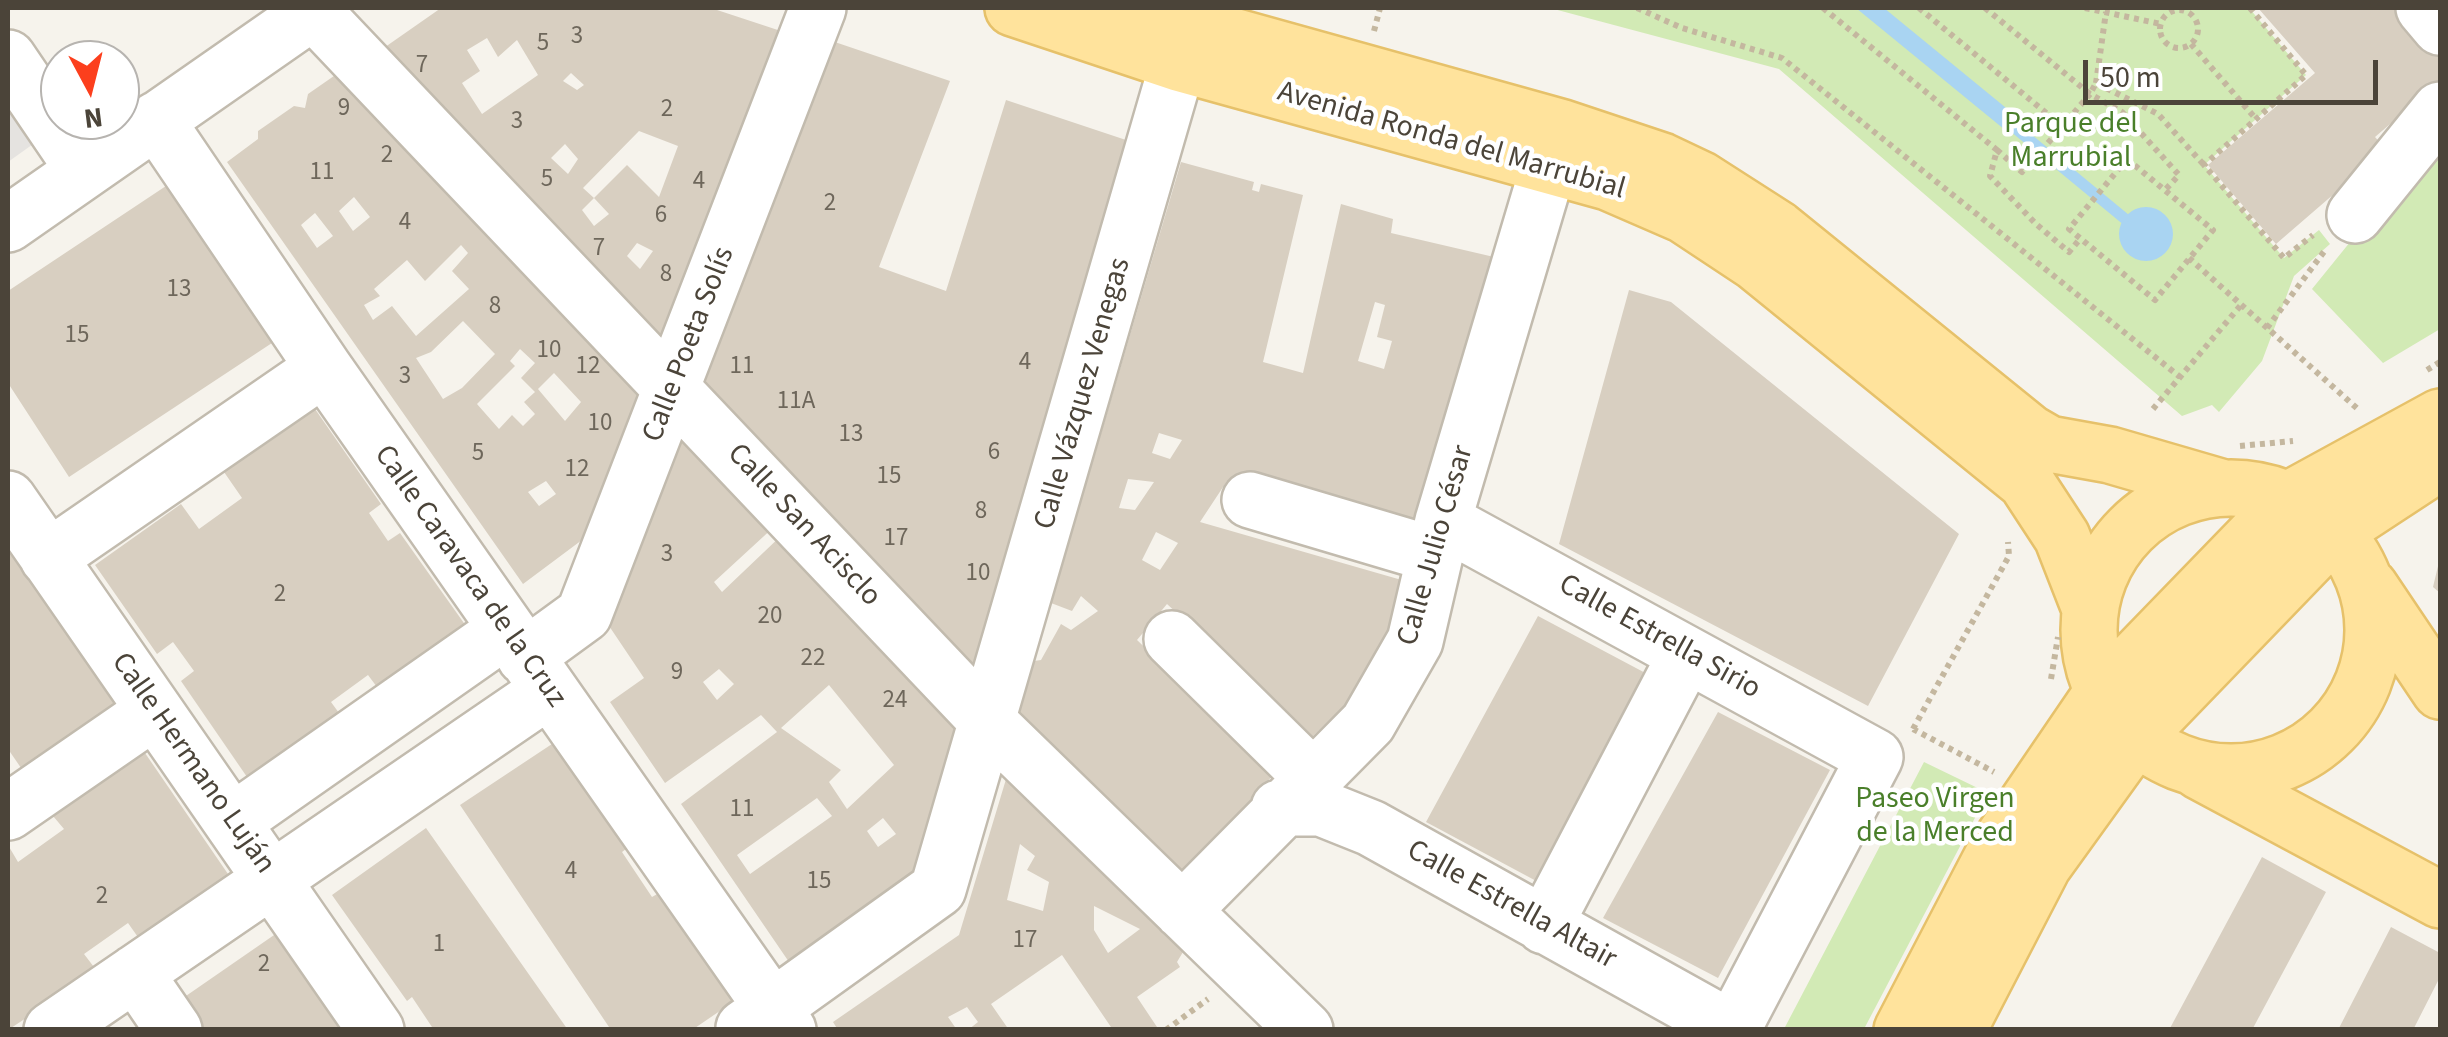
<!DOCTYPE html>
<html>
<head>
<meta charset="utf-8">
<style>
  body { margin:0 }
  #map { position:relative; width:2448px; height:1037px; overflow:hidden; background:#f6f3ec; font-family:"Source Sans 3",sans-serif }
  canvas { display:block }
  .frame { position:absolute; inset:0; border:10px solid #4b4439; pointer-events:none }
  .north { position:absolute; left:40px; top:40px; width:100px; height:100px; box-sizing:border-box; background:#fff; border:2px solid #b7b4b0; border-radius:50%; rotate:173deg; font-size:28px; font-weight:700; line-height:40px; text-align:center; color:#4b4439 }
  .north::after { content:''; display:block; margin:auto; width:35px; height:45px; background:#fc3f1d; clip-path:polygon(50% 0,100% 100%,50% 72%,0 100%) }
  .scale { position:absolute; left:2083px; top:60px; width:295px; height:45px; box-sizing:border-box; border:5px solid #4b4439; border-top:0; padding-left:12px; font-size:30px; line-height:35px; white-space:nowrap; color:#4b4439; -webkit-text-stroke:8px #fff; paint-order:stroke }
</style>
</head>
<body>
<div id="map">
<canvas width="2448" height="1037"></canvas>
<div class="frame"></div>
<div class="north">N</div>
<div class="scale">50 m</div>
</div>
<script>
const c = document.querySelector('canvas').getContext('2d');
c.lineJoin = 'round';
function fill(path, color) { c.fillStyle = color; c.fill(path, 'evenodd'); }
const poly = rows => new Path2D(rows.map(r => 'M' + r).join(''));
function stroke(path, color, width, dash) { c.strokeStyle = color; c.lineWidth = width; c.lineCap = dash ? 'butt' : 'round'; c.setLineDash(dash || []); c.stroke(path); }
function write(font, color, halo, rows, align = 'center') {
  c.font = font + ' "Source Sans 3",sans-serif'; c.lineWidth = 9; c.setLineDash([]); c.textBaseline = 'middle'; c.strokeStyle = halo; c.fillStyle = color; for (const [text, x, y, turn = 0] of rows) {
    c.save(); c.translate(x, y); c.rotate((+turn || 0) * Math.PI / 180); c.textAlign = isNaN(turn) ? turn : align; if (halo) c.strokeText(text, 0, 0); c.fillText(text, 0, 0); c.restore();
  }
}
fill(poly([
  [1550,8,2249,8,2306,75,2204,165,2284,258,2319,230,2330,244,2294,276,2262,361,2219,412,2212,405,2182,416,1779,69],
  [2440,131,2440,329,2383,363,2312,289],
  [1924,762,1988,793,1864,1029,1784,1029]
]), '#d2eab5');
fill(poly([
  [8,85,43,137,8,162]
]), '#e5e3e0');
fill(poly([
  [1856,8,1884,8,2022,121,2010,134],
  '2119 234a27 27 0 1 1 54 0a27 27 0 1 1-54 0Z'
]), '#a9d4f2');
stroke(poly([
  [2015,128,2124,218]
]), '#a9d4f2', 11);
fill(poly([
  [441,8,711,8,793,35,663,354,378,52],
  [487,38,498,57,517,40,538,75,482,114,462,83,480,71,467,50],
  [571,73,584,85,577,90,563,81],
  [639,131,678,146,659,197,627,165,594,198,609,214,594,226,582,210,594,198,583,188],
  [565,144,578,159,568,174,551,158],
  [637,243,653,251,640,269,627,256],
  [2258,8,2405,8,2440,49,2440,81,2375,137,2386,149,2276,244,2208,165,2315,73],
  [823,38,950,81,879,267,946,291,1006,100,1135,143,984,697,685,377],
  [344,69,650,393,590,534,523,584,227,162,258,139,258,131,294,106,305,108,308,94],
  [354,197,370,217,353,231,339,211],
  [315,213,333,236,317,248,301,225],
  [461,245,468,253,452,271,469,289,416,336,392,306,373,320,364,305,380,296,374,289,407,260,425,281],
  [463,321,495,354,462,388,443,399,416,358,431,352],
  [520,349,535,363,521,378,535,392,524,402,535,414,523,426,512,415,499,429,477,404,515,366,510,361],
  [554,373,581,402,565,421,538,389],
  [546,481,556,494,539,506,528,492],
  [1181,162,1254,182,1252,190,1259,192,1261,184,1303,195,1263,362,1303,373,1341,204,1393,219,1391,233,1494,257,1425,533,1227,481,1200,522,1412,583,1386,665,1311,738,1167,604,1137,640,1275,773,1173,886,1011,731,1034,661,1041,660,1061,624,1071,630,1098,611,1081,596,1072,611,1051,603],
  [1375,302,1385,305,1377,337,1392,341,1384,369,1358,361],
  [1159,433,1182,440,1170,459,1152,453],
  [1128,479,1154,482,1135,510,1119,508],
  [1156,532,1178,543,1160,570,1142,560],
  [169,184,275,341,69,477,8,383,8,291],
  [1629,290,1671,302,1959,534,1868,706,1559,544],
  [315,409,381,504,369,513,388,541,400,533,466,626,377,687,368,675,331,702,339,713,247,777,181,681,194,671,173,642,157,654,95,565,181,504,199,529,242,498,224,472],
  [682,423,776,525,714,582,722,592,785,532,982,739,946,853,789,962,681,804,777,732,761,715,665,783,610,702,644,678,601,614],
  [719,669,734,684,717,700,703,682],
  [829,685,894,765,847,809,829,782,841,770,781,728],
  [817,798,832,816,750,874,737,855],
  [883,818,896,834,878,847,867,831],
  [8,545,124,713,30,781,8,749],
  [2439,562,2440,563,2440,593,2433,587],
  [1538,616,1651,676,1540,883,1426,822],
  [1718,712,1830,770,1718,978,1603,918],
  [555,742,626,849,622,852,652,897,659,893,733,1002,692,1030,611,1030,460,805],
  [145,753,228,874,140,940,128,923,84,954,97,971,8,1030,8,845,18,862,64,829,53,816],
  [1010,766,1186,947,1177,962,1180,967,1137,997,1159,1030,1113,1030,1062,955,991,1004,1009,1030,968,1030,978,1022,967,1007,948,1017,957,1030,838,1030,833,1022,959,935],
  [1020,844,1035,856,1027,870,1049,882,1043,911,1007,900],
  [1094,906,1140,929,1108,953,1094,930],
  [426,828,568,1030,434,1030,412,997,407,1001,332,895],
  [2262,857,2326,892,2252,1030,2169,1030],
  [2391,927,2440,953,2440,977,2413,1030,2338,1030],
  [277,933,341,1030,205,1030,183,998]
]), '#d8cfc1');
const minor = poly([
  [2424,8,2440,27],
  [313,11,990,724,1305,1030],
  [8,58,84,170],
  [156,120,324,368,788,1030],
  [2355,215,2440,110],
  [8,224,318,8],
  [8,499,376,1030],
  [1250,500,1435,555],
  [1443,521,1875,757,1732,1030],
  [48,558,324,368],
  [1172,639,1312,777],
  [525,657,584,614,818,8],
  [1279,808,1321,808,1371,828,1734,1030],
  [8,812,153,712],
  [232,822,506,630],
  [1182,911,1368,723,1415,641,1443,521,1549,165],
  [1544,926,1686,655],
  [135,973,174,1030],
  [744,1028,938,889,1178,63],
  [52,1030,549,690]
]);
const major = poly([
  [1013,8,1178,63,1608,182,1684,215,1755,262,2026,482,2062,537,2089,606],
  [1132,8,1563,128,1662,161,1700,179,1778,229,2030,433,2049,444,2110,455,2220,487],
  '2089 630a142 142 0 1 1 284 0a142 142 0 1 1-284 0Z',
  [2370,587,2440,691],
  [2199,771,2440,900],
  [1902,1030,1999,844,2102,693,2290,499,2440,417],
  [1958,1030,2043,866,2136,737,2335,531,2440,462]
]);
stroke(minor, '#c2bbae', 60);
stroke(major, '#e6c16a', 60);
stroke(poly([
  [1637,8,1682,28,1782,58,2180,377],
  [1823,8,1997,150,1990,176,2036,224,2069,252,2080,239],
  [1919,8,2062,126],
  [1985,8,2090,94,2096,83,2158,114,2204,165],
  [2085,8,2161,24],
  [2250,8,2306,75,2204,165,2284,258,2313,235],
  '2160 29a19 19 0 1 1 38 0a19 19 0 1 1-38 0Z',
  [1374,31,1380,8],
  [2191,44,2256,119],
  [2096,83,2106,12],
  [2048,143,2090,94,2122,112,2179,175,2165,190],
  [1997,150,2022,172,2037,153],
  [2127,159,2213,230,2155,300,2069,229,2127,159],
  [2189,258,2360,411],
  [2267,328,2326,249],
  [2427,370,2440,362],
  [2153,409,2241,305],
  [2240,446,2293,441],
  [2051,679,2058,637],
  [1913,729,2009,556,2008,542],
  [1913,729,1994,772],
  [1166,1030,1208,999]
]), '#c4b79f', 6, [5, 5]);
stroke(minor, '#fff', 55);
stroke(major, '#ffe39c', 55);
write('25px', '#6e675b', null, [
  ["3",577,38],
  ["5",543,45],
  ["7",422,67],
  ["9",344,110],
  ["2",667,111],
  ["3",517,123],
  ["2",387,157],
  ["11",322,174],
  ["5",547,181],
  ["4",699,183],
  ["2",830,205],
  ["6",661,217],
  ["4",405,224],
  ["7",599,250],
  ["8",666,276],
  ["13",179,291],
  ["8",495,308],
  ["15",77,337],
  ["10",549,352],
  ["4",1025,364],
  ["12",588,368],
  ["11",742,368],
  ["3",405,378],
  ["11A",796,403],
  ["10",600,425],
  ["13",851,436],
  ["6",994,454],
  ["5",478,455],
  ["12",577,471],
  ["15",889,478],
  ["8",981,513],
  ["17",896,540],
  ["3",667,556],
  ["10",978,575],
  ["2",280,596],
  ["20",770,618],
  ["22",813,660],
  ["9",677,674],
  ["24",895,702],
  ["11",742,811],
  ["4",571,873],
  ["15",819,883],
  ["2",102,898],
  ["17",1025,942],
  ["1",439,946],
  ["2",264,966]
]);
write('30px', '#4a7f2a', '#fff', [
  ["Parque del",2071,125],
  ["Marrubial",2071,159],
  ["Paseo Virgen",1935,800],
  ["de la Merced",1935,834]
]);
write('30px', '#4b4439', '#fff', [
  ["Avenida Ronda del Marrubial",1451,142,16],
  ["Calle Poeta Solís",690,345,-69],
  ["Calle Vázquez Venegas",1084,394,-74],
  ["Calle San Acisclo",803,526,47],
  ["Calle Julio César",1437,546,-74],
  ["Calle Caravaca de la Cruz",469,577,55],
  ["Calle Estrella Sirio",1659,638,29],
  ["Calle Hermano Luján",192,764,55],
  ["Calle Estrella Altair",1511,906,29]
]);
</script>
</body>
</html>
